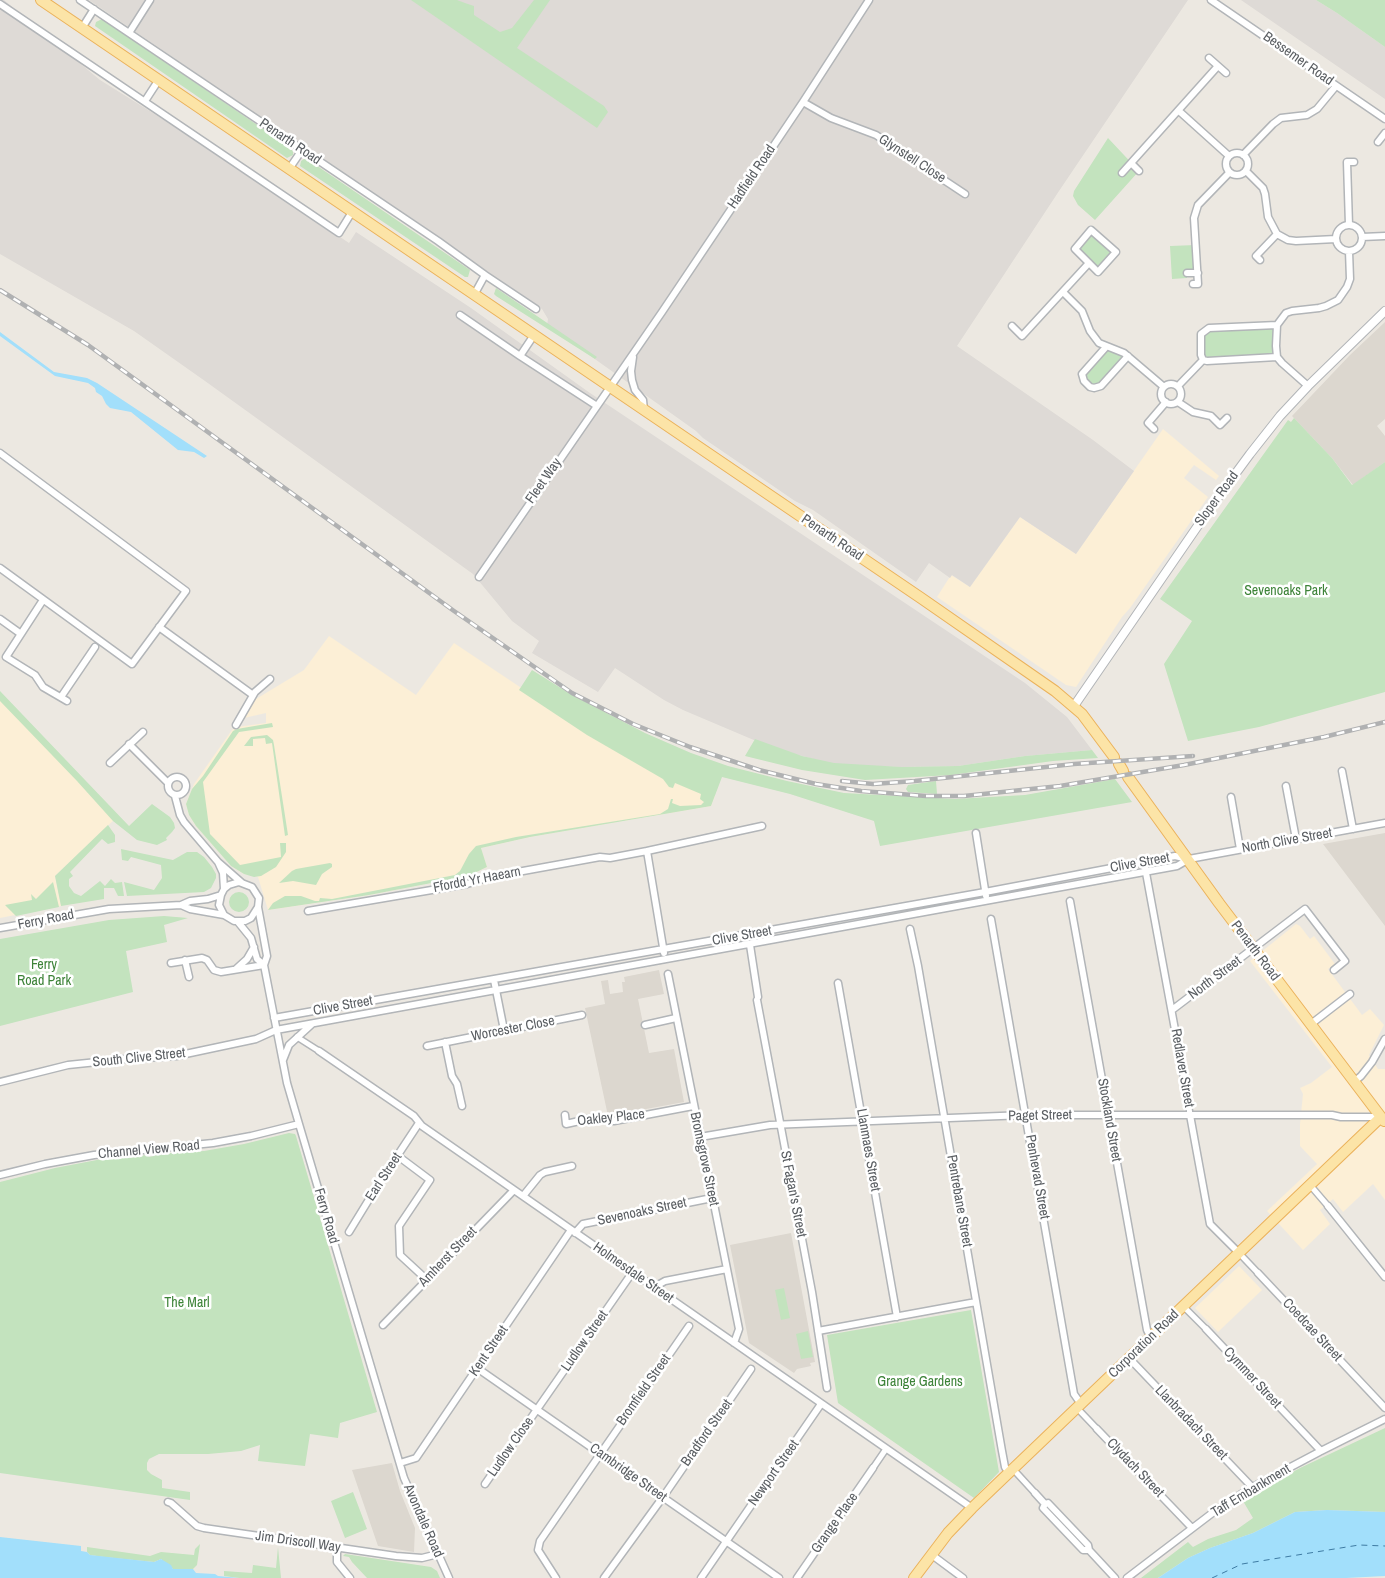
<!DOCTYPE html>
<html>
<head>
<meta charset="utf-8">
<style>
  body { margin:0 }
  canvas { display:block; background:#ece8e1 }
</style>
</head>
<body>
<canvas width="1385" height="1578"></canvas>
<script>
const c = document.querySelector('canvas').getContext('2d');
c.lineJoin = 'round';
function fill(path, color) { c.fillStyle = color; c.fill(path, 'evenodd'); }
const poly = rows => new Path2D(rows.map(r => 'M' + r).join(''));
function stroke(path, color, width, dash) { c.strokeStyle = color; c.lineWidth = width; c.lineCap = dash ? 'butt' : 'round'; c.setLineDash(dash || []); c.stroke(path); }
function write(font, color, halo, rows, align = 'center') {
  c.font = font + ' "Archivo Narrow",sans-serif'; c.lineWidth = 5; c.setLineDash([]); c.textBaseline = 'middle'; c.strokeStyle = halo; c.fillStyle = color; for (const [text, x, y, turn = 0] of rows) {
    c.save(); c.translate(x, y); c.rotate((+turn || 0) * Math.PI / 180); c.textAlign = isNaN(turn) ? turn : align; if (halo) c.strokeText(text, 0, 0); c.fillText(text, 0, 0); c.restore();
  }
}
fill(poly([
  [1163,429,1219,476,1216,480,1194,465,1184,478,1208,497,1130,608,1122,617,1076,687,1066,685,937,597,951,575,970,587,1020,517,1076,554],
  [329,636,416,695,454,643,535,697,715,796,711,806,530,837,481,848,487,867,468,876,369,895,268,910,258,877,244,874,231,866,196,826,189,815,186,804,194,784,232,730,237,727,266,723,266,713,244,718,256,699,304,670],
  [0,694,116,818,55,876,61,906,0,918],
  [1296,924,1300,926,1310,939,1314,936,1335,964,1328,969,1362,1015,1370,1009,1384,1025,1369,1055,1378,1069,1385,1069,1385,1200,1373,1184,1343,1212,1333,1199,1320,1210,1330,1224,1303,1250,1267,1211,1317,1164,1300,1146,1300,1124,1303,1094,1300,1088,1311,1083,1332,1067,1250,961],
  [1239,1266,1262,1290,1218,1332,1195,1308]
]), '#fcefd6');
fill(poly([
  [0,0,4,0,100,80,185,133,349,243,356,232,471,308,590,393,1025,683,1067,717,1092,750,1025,756,958,766,902,767,837,765,775,749,683,710,664,700,615,668,598,692,532,653,539,641,512,621,473,574,205,381,134,331,0,254],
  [89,0,1188,0,1059,191,957,346,1093,440,1134,471,1076,554,1020,517,970,587,952,575,950,578,929,563,916,582,813,510,795,501,703,438,696,431,547,325,548,319,542,309],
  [1241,0,1316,0,1337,13,1385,47,1385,99]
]), '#dedad6');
fill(poly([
  [1385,322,1385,419,1377,426,1385,436,1385,462,1353,485,1332,458,1292,416,1350,355],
  [1385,833,1385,926,1323,844],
  [659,970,664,994,638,999,649,1053,674,1049,684,1102,608,1116,585,1008,605,1004,601,981,608,980,610,994,623,992,622,982,625,982,624,977],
  [791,1233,815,1362,810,1363,811,1366,797,1369,794,1373,749,1343,730,1245],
  [392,1463,400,1491,415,1528,414,1552,378,1546,352,1470]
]), '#dcd7cf');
fill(poly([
  [411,0,457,0,465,3,474,6,474,15,500,32,512,28,534,0,550,0,517,48,604,106,608,112,597,128],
  [1316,0,1385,0,1385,47,1337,13],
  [102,19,291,148,293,152,293,155,287,158,95,26,96,22],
  [1108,138,1139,171,1095,220,1078,205,1073,196,1074,191],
  [304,159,307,159,470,270,468,277,465,277,300,166,301,161],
  [1091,230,1116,252,1098,272,1075,249],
  [1196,245,1198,273,1187,273,1187,278,1172,279,1170,246],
  [496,288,597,357,595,359,496,296,494,294],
  [1277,325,1277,357,1203,360,1204,330],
  [1106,347,1128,356,1101,386,1087,385,1084,370],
  [1294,418,1332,458,1352,485,1385,462,1385,692,1259,727,1188,741,1164,664,1192,621,1160,599,1278,434,1288,420,1291,422],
  [532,670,572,695,645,733,691,753,728,766,787,781,844,793,955,799,1025,795,1115,779,1132,802,880,846,874,821,790,794,722,777,711,806,530,837,481,848,487,867,468,876,369,895,268,910,273,903,285,896,301,896,315,901,319,901,320,898,332,899,455,875,460,871,469,854,476,846,516,837,660,814,668,809,671,799,673,799,672,803,680,806,701,805,704,802,700,799,701,794,675,783,673,788,669,787,663,779,587,735,519,690],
  [0,691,129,826,152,804,170,817,174,823,175,828,172,832,166,838,167,840,157,845,137,840,113,821,77,781,0,701],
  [272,723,273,727,239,732,203,782,210,834,240,865,281,857,280,843,286,843,286,852,276,867,261,876,254,877,244,874,231,866,196,826,189,815,186,804,192,789,203,776,233,731,237,729],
  [267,735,273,740,274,745,288,835,285,836,272,743,266,744,265,738,253,739,253,746,244,746,251,737],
  [755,739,802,756,834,763,902,767,958,766,1025,756,1092,750,1098,758,1053,761,951,775,865,780,802,770,745,756],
  [936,781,937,794,908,792,906,789,908,785],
  [108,825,115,835,115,842,108,844,102,839,70,872,73,876,69,879,69,886,74,893,81,896,100,881,105,886,111,879,115,883,122,882,124,896,118,896,114,888,104,888,104,899,61,906,55,876],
  [121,849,173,860,187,852,197,852,204,857,212,867,216,874,216,878,211,888,204,892,127,896,124,882,154,890,162,878,161,865,131,857,128,861,122,860],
  [330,863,332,864,332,867,322,874,316,885,293,881,279,883,292,871,296,869],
  [53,882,59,907,16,916,5,905,32,900,31,894,36,899],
  '229 902a10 10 0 1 1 20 0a10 10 0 1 1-20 0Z',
  [164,916,188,918,164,925,167,942,126,951,133,992,0,1026,0,939,109,920],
  [289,1133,295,1134,296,1136,377,1412,340,1423,338,1438,310,1434,305,1466,258,1461,260,1445,241,1451,208,1454,159,1454,149,1459,147,1463,147,1470,151,1474,162,1480,162,1488,190,1492,190,1500,0,1473,0,1182,55,1168,102,1159,147,1155,149,1157,154,1156,156,1154,204,1151,244,1144],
  [784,1288,790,1318,781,1320,775,1290],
  [971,1310,999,1472,974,1498,838,1403,827,1335],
  [808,1331,813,1357,801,1359,796,1334],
  [1385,1428,1385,1512,1327,1510,1295,1512,1253,1533,1210,1548,1188,1558,1158,1578,1141,1578,1188,1542,1193,1547,1208,1539,1236,1530,1253,1518,1243,1501,1260,1490,1300,1468],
  [353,1492,367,1529,345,1538,331,1501],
  [200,1544,197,1565,193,1569,173,1569,161,1559,154,1562,104,1557,90,1555,87,1552,87,1547,150,1556,161,1552,194,1555,195,1549],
  [278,1547,281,1578,239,1578,224,1576,224,1571,252,1573,253,1565,276,1568],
  [345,1554,431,1567,437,1571,440,1578,367,1578,352,1562,349,1557,343,1556]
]), '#c3e3be');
fill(poly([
  [0,332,54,372,87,378,97,383,207,456,204,458,194,452,178,450,131,412,110,408,106,404,102,396,96,392,95,388,88,383,55,376,0,336],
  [1327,1510,1385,1512,1385,1576,1346,1578,1158,1578,1188,1558,1210,1548,1253,1533,1295,1512],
  [0,1537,81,1546,81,1551,87,1552,90,1555,154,1562,161,1559,171,1565,173,1569,193,1569,196,1573,215,1574,218,1576,239,1578,0,1578]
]), '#a2dffb');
stroke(poly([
  [1212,1578,1242,1564,1359,1545,1385,1546]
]), '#3e7ba3', 1, [6, 5]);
const pedestrian = poly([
  [297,1037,319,1051],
  [1188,1100,1190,1115],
  [1310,1185,1328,1206],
  [1239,1253,1258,1273],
  [1183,1306,1206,1329],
  [1077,1408,1097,1429],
  [873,1468,886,1449],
  [1013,1469,1035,1493]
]);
const minor = poly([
  [80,0,438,241,485,275,536,309],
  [1211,0,1385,119],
  [0,4,339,233,352,212],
  [82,28,94,9],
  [129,33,150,0],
  [1209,58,1226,73],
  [145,101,158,81],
  [803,102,831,118,876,135,965,194],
  [1179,111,1229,156],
  [1378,142,1385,133],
  '1226 164a11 11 0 1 1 22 0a11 11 0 1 1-22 0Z',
  [1243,155,1273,124,1281,118,1307,115,1317,109,1336,86],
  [289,169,302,150],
  [1139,171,1131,163,1218,66],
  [1246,171,1263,188,1265,194,1268,217,1277,234,1288,240,1296,241,1336,239],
  [1122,173,1131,163],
  '1336 238a13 13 0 1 1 26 0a13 13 0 1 1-26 0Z',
  [1349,225,1347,162,1354,162],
  [1091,230,1116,252,1098,272,1075,249,1091,230],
  [1362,237,1385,236],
  [1260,260,1256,256,1277,234],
  [1187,273,1198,273],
  [1193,284,1198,284,1194,218,1198,205,1229,173],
  [1063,292,1082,311,1090,331,1099,343,1124,353,1164,387],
  [474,295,485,275],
  [460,315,520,356],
  [1277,325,1276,346,1277,357,1207,361,1203,360,1201,355,1201,334,1209,328,1277,325],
  [1277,325,1286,313,1292,311,1319,308,1326,306,1338,300,1347,287,1350,279,1349,251],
  [1012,326,1022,336,1089,263],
  [534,335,520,356,597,406],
  [1106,347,1082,374,1084,381,1090,387,1094,388,1101,386,1128,356],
  [633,357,631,371,632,380,635,390,643,400,644,410],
  [1277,357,1282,363,1308,386],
  '1161 394a10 10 0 1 1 20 0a10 10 0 1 1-20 0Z',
  [1178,386,1203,360],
  [1178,402,1193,412,1211,416,1220,425,1227,418],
  [1154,429,1148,423,1166,402],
  [0,453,186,591,132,664,0,568],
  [479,577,662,312,803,102,869,0],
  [43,600,6,657,35,675,43,687,67,701],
  [0,619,21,634],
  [159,627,253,695],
  [61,697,95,647],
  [236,725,255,692,270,679],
  [129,744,168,783],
  [110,763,143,732],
  [1342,771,1353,829],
  '168 786a9 9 0 1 1 18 0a9 9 0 1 1-18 0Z',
  [1286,786,1296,839],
  [175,796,180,815,184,822,218,862],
  [1231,797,1240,849],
  [976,833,986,896],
  [1144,862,1188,1100],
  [224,889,223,873,218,862,242,883],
  [1070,901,1147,1330,1151,1338],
  [181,905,190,909,224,915,234,921,245,921,251,918,258,907,259,898,252,887,239,882,229,885,224,889,221,895,219,905,224,915],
  [258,907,267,956,264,965,287,1083,299,1124,404,1478,449,1578],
  [308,911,467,884,490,877,600,857,610,858,647,851],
  [991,919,1074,1394,1081,1404],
  [238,922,251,938,257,959,264,965],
  [0,928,109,909,181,905,190,901,208,899,221,895],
  [910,929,918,966,1002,1451,1005,1467,1009,1473],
  [750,945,758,997],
  [664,953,647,851,762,826],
  [185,960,189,977],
  [171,963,202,958,207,960,214,970,221,972,264,965],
  [236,969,247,959,254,947],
  [668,974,739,1329,734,1343],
  [494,980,504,1030],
  [838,983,897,1317],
  [757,1000,812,1292,827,1388],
  [1172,1010,1305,909,1345,961,1334,970],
  [274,1018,985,892,1175,856,1188,859],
  [1311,1024,1350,994],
  [645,1025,676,1018],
  [445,1042,452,1076,457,1084,462,1106],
  [427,1046,582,1015],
  [319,1051,414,1116,422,1126,972,1508],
  [283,1060,289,1045,312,1024],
  [1355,1081,1361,1076,1372,1062,1385,1039],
  [0,1082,68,1065,126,1059,176,1056,256,1039,276,1030,1177,866,1189,859,1385,823],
  [565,1115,566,1124,597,1117,614,1121,693,1106],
  [1190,1115,1210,1224,1239,1253],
  [700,1137,770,1125,1026,1115,1332,1115,1341,1117,1381,1117],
  [398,1156,430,1180,399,1226,400,1255,426,1279],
  [0,1175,45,1164,94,1155,213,1143,251,1136,299,1124],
  [523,1196,540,1175,545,1172,572,1166],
  [1328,1206,1385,1277],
  [349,1232,376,1188,419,1123],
  [575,1233,583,1224,712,1198],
  [1258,1273,1385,1408],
  [655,1288,658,1285,665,1281,727,1269],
  [383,1325,514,1190],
  [1206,1329,1321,1451],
  [818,1331,976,1302],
  [1129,1358,1252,1487],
  [477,1368,779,1578],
  [1097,1429,1192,1528],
  [400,1463,416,1458,571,1230],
  [485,1484,632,1273],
  [1035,1493,1045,1504,1048,1503,1088,1545,1089,1550,1115,1578],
  [168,1502,171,1503,197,1526,204,1528,396,1556,422,1558,438,1554],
  [1045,1504,1043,1508,1083,1550,1089,1550],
  [337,1548,337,1562,350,1578],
  [932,1555,963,1578],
  [556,1578,538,1550,540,1541,689,1326],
  [604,1578,663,1497,751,1369],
  [701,1578,821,1404],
  [797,1578,873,1468],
  [1127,1578,1215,1511,1249,1489,1321,1451,1385,1419]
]);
const tertiary = poly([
  [1074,706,1208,511,1250,454,1280,416,1308,386,1385,311]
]);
const primary = poly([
  [41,0,921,598,1055,691,1082,714,1114,757],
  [1119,764,1123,771],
  [1128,777,1219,903,1384,1121],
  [914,1578,948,1533,972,1508,1381,1117]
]);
stroke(pedestrian, '#b2b5b8', 8);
stroke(minor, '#b2b5b8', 9);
stroke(tertiary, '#b2b5b8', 10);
stroke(primary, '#ebb25b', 12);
stroke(pedestrian, '#fff', 5);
stroke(minor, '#fff', 6);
stroke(tertiary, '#fff', 8);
stroke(primary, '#fce4a7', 10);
const rail = poly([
  [0,290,88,345,454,611,572,693,633,724,690,747,759,770,816,784,861,791,926,796,964,796,1060,786,1184,765,1324,737,1385,722],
  [842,781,873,784,915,781,1074,764,1193,756]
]);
stroke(rail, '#b0b1b2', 4.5);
stroke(rail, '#fff', 2.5, [8]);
write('14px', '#5a5e62', '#fff', [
  ["Bessemer Road",1298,59,35],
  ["Penarth Road",290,142,34],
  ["Glynstell Close",912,159,33],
  ["Hadfield Road",752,177,-56],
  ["Fleet Way",544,481,-55],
  ["Sloper Road",1217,499,-54],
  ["Penarth Road",832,538,34],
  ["North Clive Street",1287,841,-10],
  ["Clive Street",1140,863,-10],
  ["Ffordd Yr Haearn",477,880,-11],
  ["Ferry Road",46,920,-11],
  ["Clive Street",742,936,-10],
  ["Penarth Road",1255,951,53],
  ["North Street",1215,978,-37],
  ["Clive Street",343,1006,-10],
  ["Worcester Close",513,1029,-11],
  ["South Clive Street",139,1058,-6],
  ["Redlaver Street",1182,1068,80],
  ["Paget Street",1040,1116,-1],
  ["Oakley Place",611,1118,-6],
  ["Stockland Street",1109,1120,80],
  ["Channel View Road",149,1150,-5],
  ["Llanmaes Street",868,1150,80],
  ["Bromsgrove Street",704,1159,78],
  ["Earl Street",384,1177,-57],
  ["Penhevad Street",1037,1177,80],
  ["St Fagan's Street",793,1194,79],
  ["Pentrebane Street",959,1201,80],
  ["Sevenoaks Street",642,1212,-12],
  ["Ferry Road",326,1216,74],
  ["Amherst Street",448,1257,-46],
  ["Holmesdale Street",633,1273,35],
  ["Coedcae Street",1312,1330,47],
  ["Ludlow Street",585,1341,-55],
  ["Corporation Road",1144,1344,-44],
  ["Kent Street",489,1351,-56],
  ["Cymmer Street",1252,1378,47],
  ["Bromfield Street",644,1390,-55],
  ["Llanbradach Street",1191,1423,46],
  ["Bradford Street",707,1433,-55],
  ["Ludlow Close",511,1447,-55],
  ["Clydach Street",1135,1468,46],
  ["Cambridge Street",628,1473,35],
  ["Newport Street",774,1473,-55],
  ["Taff Embankment",1251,1491,-31],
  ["Avondale Road",423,1521,66],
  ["Grange Place",835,1523,-55],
  ["Jim Driscoll Way",298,1542,8]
]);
write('14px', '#3d8338', '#fff', [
  ["Sevenoaks Park",1286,591],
  ["Ferry",44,965],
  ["Road Park",44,981],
  ["The Marl",187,1303],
  ["Grange Gardens",920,1382]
]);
</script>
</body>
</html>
